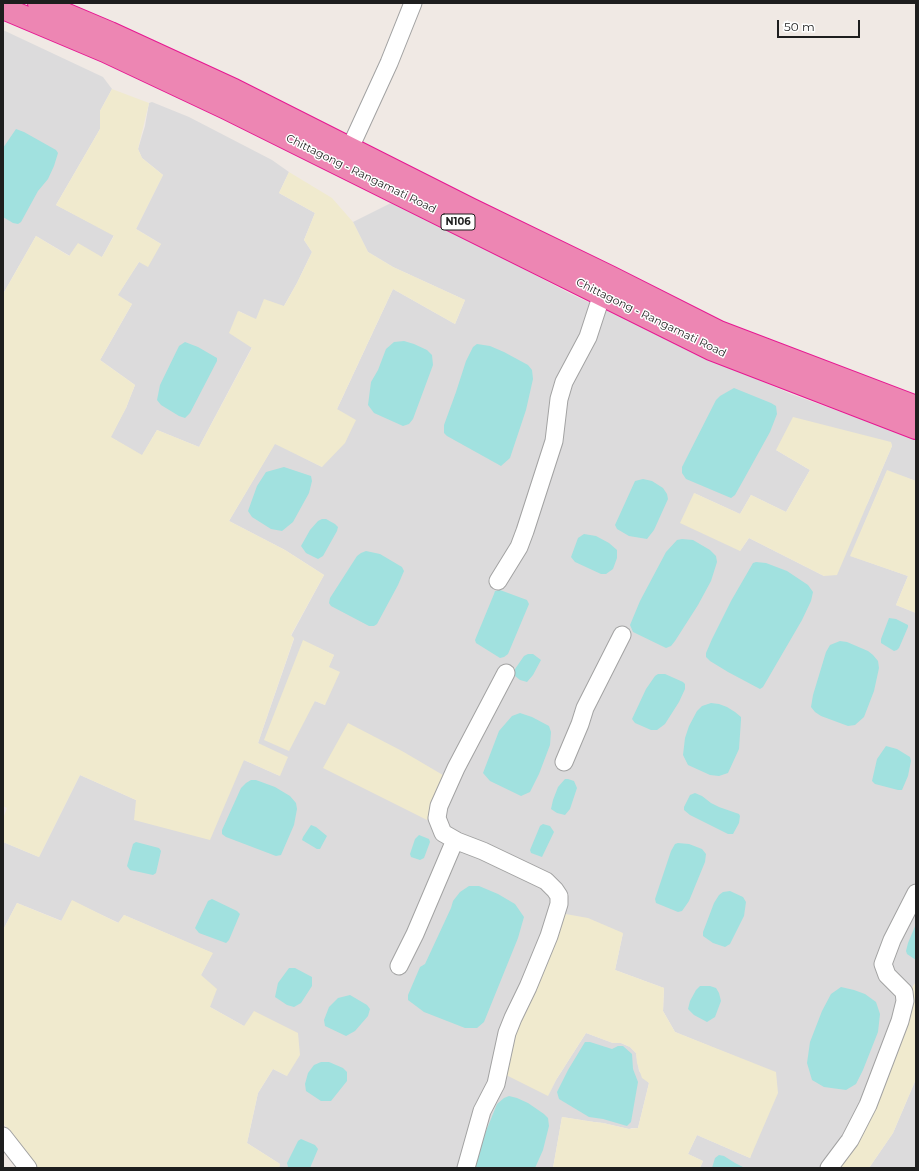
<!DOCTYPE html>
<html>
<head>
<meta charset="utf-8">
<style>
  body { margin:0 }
  #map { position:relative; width:919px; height:1171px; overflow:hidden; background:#f0e9e4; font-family:Montserrat,sans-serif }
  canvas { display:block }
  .frame { position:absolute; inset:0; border:4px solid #1e1e1e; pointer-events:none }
  .scale { position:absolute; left:777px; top:20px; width:83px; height:18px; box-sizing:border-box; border:2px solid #1e1e1e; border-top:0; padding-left:5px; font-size:12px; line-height:14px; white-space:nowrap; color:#1e1e1e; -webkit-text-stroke:3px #fff; paint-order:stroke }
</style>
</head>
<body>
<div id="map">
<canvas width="919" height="1171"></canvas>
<div class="frame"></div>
<div class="scale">50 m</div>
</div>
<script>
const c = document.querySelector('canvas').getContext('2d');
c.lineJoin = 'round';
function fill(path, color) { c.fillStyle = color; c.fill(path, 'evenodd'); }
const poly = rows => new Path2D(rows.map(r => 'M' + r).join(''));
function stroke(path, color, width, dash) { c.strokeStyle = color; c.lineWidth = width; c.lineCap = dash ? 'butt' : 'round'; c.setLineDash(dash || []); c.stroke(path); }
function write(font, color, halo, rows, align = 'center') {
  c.font = font + ' Montserrat,sans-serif'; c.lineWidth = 3; c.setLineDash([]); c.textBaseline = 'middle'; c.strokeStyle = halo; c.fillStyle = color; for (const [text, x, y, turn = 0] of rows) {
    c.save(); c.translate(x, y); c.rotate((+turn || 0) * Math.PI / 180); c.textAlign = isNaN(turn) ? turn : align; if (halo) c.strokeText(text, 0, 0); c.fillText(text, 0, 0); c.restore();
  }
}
fill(poly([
  [3,30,103,77,112,89,100,111,100,129,56,205,114,235,102,257,70,256,36,236,3,294],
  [152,102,189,117,272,160,289,172,279,193,315,213,304,240,312,252,297,283,284,306,256,320,239,311,252,347,199,447,157,430,142,456,110,437,126,408,135,385,100,360,132,304,117,296,139,262,161,244,136,229,163,175,142,158,138,149,145,126,149,103],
  [391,203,480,246,571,294,718,362,791,394,916,439,916,481,887,471,851,556,908,576,896,605,916,613,916,982,909,992,910,1004,907,1027,867,1119,836,1168,700,1168,703,1161,688,1154,697,1135,750,1158,776,1073,675,1032,663,1011,664,988,615,970,623,933,548,1096,556,1080,586,1033,613,1043,621,1043,630,1047,636,1053,639,1071,649,1083,638,1128,632,1128,629,1129,603,1123,594,1122,562,1117,553,1168,279,1168,280,1164,247,1143,258,1093,273,1069,287,1076,244,1026,210,1007,201,975,212,953,124,915,119,923,72,901,62,921,17,903,3,930,3,842,39,857,80,775,136,800,244,760,280,776,258,743,294,639,291,636,324,575,285,550,229,521,275,443,322,467,337,409,393,289,455,324,465,300,393,267,368,252,353,222],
  [891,443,892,446,868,502,824,576,749,538,740,551,694,493,740,514,751,495,786,512,810,470,776,450],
  [303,641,334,655,328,667,325,705,315,701],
  [916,1079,916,1168,869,1168,893,1133]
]), '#dcdbdc');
fill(poly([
  [112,89,149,103,138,149,142,158,163,175,136,229,161,244,148,267,139,262,118,295,132,304,100,360,135,385,126,408,111,437,142,455,157,430,199,447,252,348,229,333,238,311,256,319,264,299,284,306,297,283,312,252,304,240,315,213,279,193,289,172,332,198,353,222,368,252,393,267,465,300,455,324,393,289,337,409,356,420,345,443,322,467,275,444,229,521,285,550,324,575,291,635,294,638,258,743,288,757,280,776,244,760,210,840,134,820,136,800,80,775,39,857,3,842,3,819,7,808,3,806,3,294,36,236,69,256,78,243,102,257,114,236,56,205,100,129,100,111],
  [793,417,891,442,892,446,837,575,824,576,749,538,740,551,680,523,694,493,740,514,751,495,786,512,810,470,776,450],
  [887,470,916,481,916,613,896,605,908,576,850,556],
  [303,640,334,655,329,667,340,672,325,705,315,701,289,751,264,740],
  [348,723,402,751,448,778,427,820,323,768],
  [72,900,118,923,124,915,213,953,201,975,217,989,210,1007,244,1026,254,1011,298,1033,300,1055,287,1076,273,1069,258,1093,247,1143,280,1164,279,1168,38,1168,3,1123,3,930,17,903,61,921],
  [560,913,588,918,623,933,615,970,664,988,663,1011,675,1032,776,1072,778,1093,750,1158,697,1135,688,1154,703,1161,700,1168,553,1168,562,1117,594,1122,603,1123,629,1129,638,1128,649,1083,642,1078,637,1063,636,1053,630,1047,621,1043,613,1043,586,1033,556,1080,548,1096,504,1074,509,1047],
  [916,982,916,1079,893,1133,869,1168,836,1168,867,1119,907,1027,910,1004,909,992]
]), '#f0eace');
fill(poly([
  [16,129,24,132,56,150,58,153,54,166,48,179,38,191,21,222,18,224,13,223,3,217,3,148],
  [404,341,414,344,427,350,432,355,433,365,413,419,409,424,403,426,374,413,368,405,371,382,378,370,386,349,394,342],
  [185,342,198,347,217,358,217,361,190,413,185,418,179,416,161,405,157,400,160,385,179,346],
  [477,344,490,346,504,352,528,365,532,370,533,379,526,410,510,458,501,466,447,436,444,433,444,425,456,392,466,361,473,347],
  [734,388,771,403,776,406,777,414,770,432,744,479,735,495,731,498,686,479,682,473,682,467,716,400,720,396],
  [284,467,311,476,312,481,309,493,293,522,282,531,271,529,252,517,248,511,257,486,266,472],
  [643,479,652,481,663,488,667,494,668,499,654,530,647,539,629,536,617,529,615,525,635,481],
  [322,519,326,519,335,524,338,527,337,531,323,556,318,559,306,553,301,546,310,530,318,521],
  [584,534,596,536,609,543,617,550,617,558,613,569,606,574,601,574,575,562,571,557,578,538],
  [682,539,693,540,710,550,716,556,717,562,711,581,698,605,675,641,671,646,666,648,633,632,630,625,640,601,666,552,677,540],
  [366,551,380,554,402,567,404,571,398,585,377,624,374,626,369,626,331,606,329,603,330,598,357,556,361,553],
  [756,562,766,563,787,571,808,585,813,592,811,601,802,620,763,687,760,689,728,672,710,661,706,657,706,653,712,639,731,601,753,563],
  [500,590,527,600,529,604,508,654,504,657,500,658,476,643,475,640,494,594,495,591],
  [889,618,896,619,908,625,908,627,899,648,897,650,894,651,881,643,881,639],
  [840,641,847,642,868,651,873,655,878,661,879,668,874,691,864,717,855,725,848,726,821,716,815,712,811,707,813,695,826,652,830,645],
  [528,654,533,654,541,660,533,675,527,682,520,680,515,676,515,669,524,656],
  [658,674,665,674,683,682,685,684,685,689,679,702,665,724,657,730,651,730,635,723,632,719,646,689,655,676],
  [711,703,719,704,727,707,735,712,741,717,741,720,739,749,728,773,719,776,710,775,688,765,683,755,685,738,689,726,697,711,702,706],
  [520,713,532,717,549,726,551,732,550,745,539,774,530,792,521,796,490,781,483,773,499,731,512,716],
  [886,746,897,749,910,757,911,761,908,776,902,790,898,790,875,784,872,781,877,759],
  [565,779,568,779,574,781,577,788,570,809,565,815,557,813,551,809,553,800,558,787],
  [251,780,256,780,275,787,290,796,296,803,297,809,294,825,281,855,276,856,226,837,222,834,222,830,241,788,246,783],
  [695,793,702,796,711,803,719,807,739,814,740,816,739,823,733,834,728,834,690,815,684,810,684,807,690,795],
  [543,824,550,826,554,832,542,857,531,853,530,850,540,826],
  [311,825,316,827,327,836,320,849,317,849,302,840,303,837],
  [419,835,429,839,430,842,424,858,420,860,411,857,410,854,415,839],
  [136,842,159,848,161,851,156,873,153,875,130,870,127,866,133,844],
  [678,843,689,844,702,849,706,854,705,862,689,901,682,911,678,912,656,903,655,899,671,851,675,844],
  [469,886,479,886,498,894,515,904,524,917,518,938,484,1022,477,1028,465,1028,424,1012,408,1000,408,995,420,967,425,964,451,908,453,901,460,892],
  [730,891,743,897,746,902,744,916,730,944,725,947,713,943,703,936,703,932,714,903,719,895,723,892],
  [212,899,237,911,240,914,229,940,226,943,199,933,195,928,208,901],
  [916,924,916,960,907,954,906,951,908,943],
  [289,968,295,968,312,977,312,986,301,1003,294,1007,287,1005,275,997,278,983],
  [700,986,710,986,716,988,719,993,721,1001,715,1017,707,1022,694,1015,688,1009,690,1001,696,990],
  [841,987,854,990,865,994,876,1002,880,1014,878,1032,863,1070,856,1084,846,1090,824,1087,812,1080,807,1063,810,1042,822,1011,831,994],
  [350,995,367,1005,370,1009,368,1016,355,1031,346,1036,325,1026,324,1020,329,1007,338,998],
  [585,1042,590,1042,612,1049,618,1046,623,1046,632,1054,633,1069,638,1082,631,1122,627,1126,603,1119,589,1117,559,1099,557,1092,568,1070],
  [321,1062,329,1062,343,1068,347,1072,347,1081,331,1101,321,1101,306,1091,305,1084,308,1073,314,1065],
  [509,1096,517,1098,528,1103,544,1114,548,1118,549,1126,543,1150,535,1168,475,1168,475,1164,482,1141,497,1104,504,1098],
  [301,1139,315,1145,318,1149,310,1168,288,1167,287,1163,298,1141],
  [719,1155,724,1156,735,1163,745,1168,712,1168,715,1158]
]), '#a1e1df');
const minor = poly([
  [350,148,389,63,413,3],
  [498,581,519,547,525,531,554,441,559,399,564,382,588,337,602,294],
  [564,762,580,724,585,708,622,635],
  [399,966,415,934,455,840],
  [3,1136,28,1168],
  [466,1168,482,1111,496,1084,507,1033,513,1018,528,987,549,936,559,904,559,896,555,890,546,881,483,851,457,841,443,833,437,818,439,806,456,768,506,673],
  [829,1168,850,1140,868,1105,900,1021,905,1001,904,992,887,975,883,964,892,940,916,893]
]);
const highway = poly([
  [39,3,110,33,234,90,470,209,610,277,719,332,916,407],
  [3,8,105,51,226,108,711,349,916,428]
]);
stroke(minor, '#a2a2a2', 19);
stroke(highway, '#e61892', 24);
stroke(minor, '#fff', 17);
stroke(highway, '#ed86b3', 22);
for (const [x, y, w] of [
  [458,222,34]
]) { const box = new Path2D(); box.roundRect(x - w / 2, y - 8, w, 16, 3); c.fillStyle = '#fff'; c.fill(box); stroke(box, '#1e1e1e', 1); }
write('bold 10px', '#1e1e1e', null, [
  ["N106",458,222]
]);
write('11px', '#1e1e1e', '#fff', [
  ["Chittagong - Rangamati Road",361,174,26],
  ["Chittagong - Rangamati Road",651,318,26]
]);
</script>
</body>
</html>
